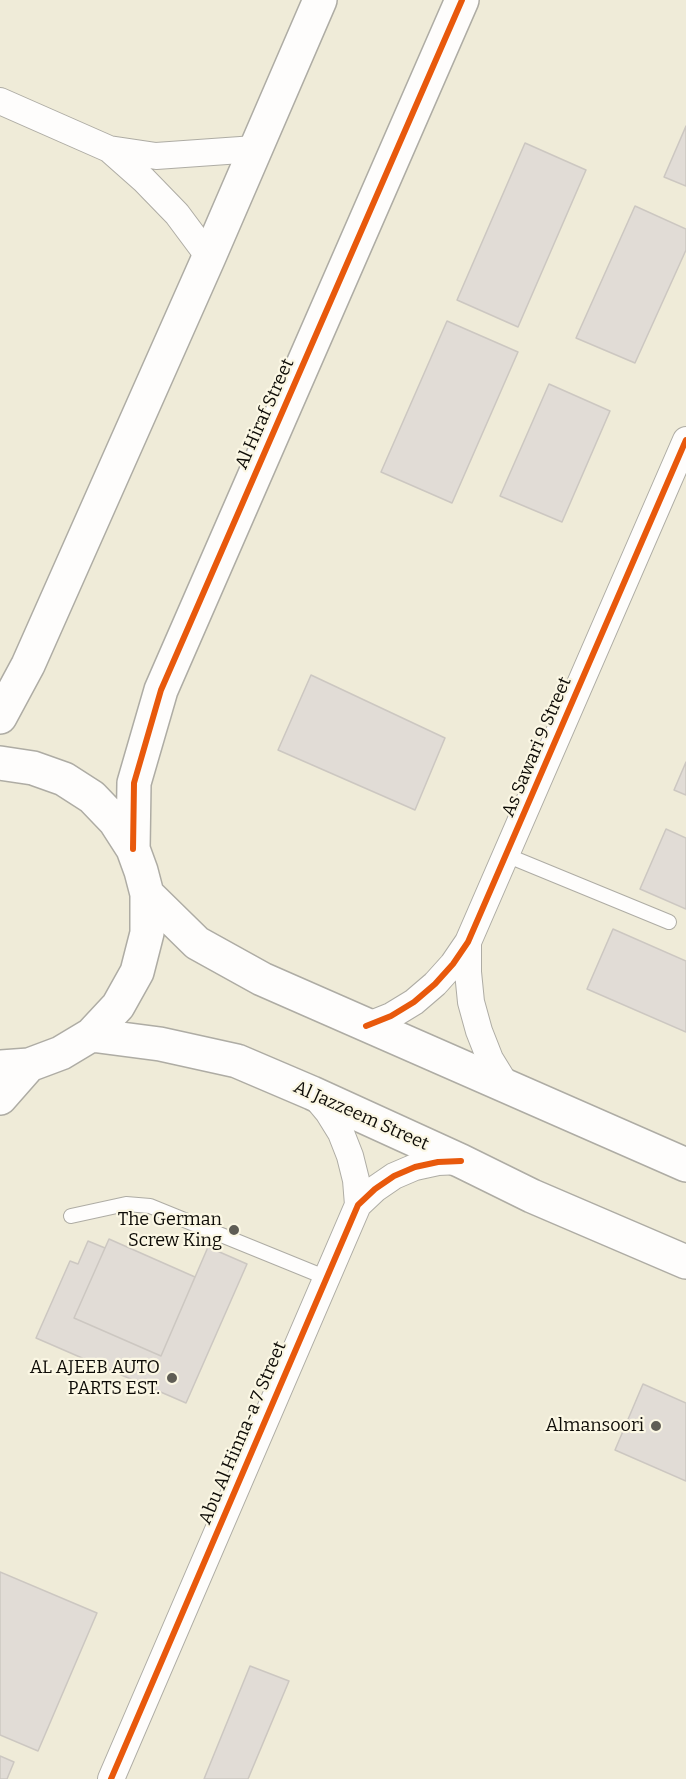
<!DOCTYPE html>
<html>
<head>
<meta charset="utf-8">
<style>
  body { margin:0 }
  canvas { display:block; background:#f6f4e9 }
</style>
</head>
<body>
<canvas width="686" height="1779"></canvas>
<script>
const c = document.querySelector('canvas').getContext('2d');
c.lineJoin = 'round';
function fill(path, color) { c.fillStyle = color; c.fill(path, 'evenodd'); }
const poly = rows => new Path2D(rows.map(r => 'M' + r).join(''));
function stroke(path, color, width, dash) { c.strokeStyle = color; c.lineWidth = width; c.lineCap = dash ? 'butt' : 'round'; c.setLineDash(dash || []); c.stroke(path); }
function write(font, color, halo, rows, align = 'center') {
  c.font = font + ' Bitter,serif'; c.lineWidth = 4.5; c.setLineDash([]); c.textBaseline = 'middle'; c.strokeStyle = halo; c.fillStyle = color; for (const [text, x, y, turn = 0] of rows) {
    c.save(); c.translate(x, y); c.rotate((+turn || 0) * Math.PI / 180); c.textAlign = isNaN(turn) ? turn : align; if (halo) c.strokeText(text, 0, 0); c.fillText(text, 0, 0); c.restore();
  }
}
fill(poly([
  [0,0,686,0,686,1779,0,1779]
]), '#efebd8');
const building = poly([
  [686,126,686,186,664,177,686,126],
  [525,143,586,170,518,327,457,300,525,143],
  [635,206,686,229,686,250,635,363,576,338,635,206],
  [447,321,518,352,452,503,381,472,447,321],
  [549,384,610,411,562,522,500,496,549,384],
  [311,675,445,738,415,810,278,750,311,675],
  [686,762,686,795,674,790,686,762],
  [666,829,686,838,686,909,640,889,666,829],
  [613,929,686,961,686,1032,587,989,613,929],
  [109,1239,195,1277,161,1356,74,1318,109,1239],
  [88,1241,105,1248,74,1318,161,1356,208,1247,247,1264,186,1403,36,1338,70,1261,78,1264,88,1241],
  [643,1384,686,1403,686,1481,615,1450,643,1384],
  [0,1572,97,1613,38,1751,0,1735,0,1572],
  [250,1666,289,1681,248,1779,204,1779,250,1666],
  [0,1756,14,1762,7,1779,0,1779,0,1756]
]);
fill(building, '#e1dcd6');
stroke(building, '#ccc7c1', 1.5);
const lane = poly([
  [506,855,669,922],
  [71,1216,126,1204,150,1206,327,1278]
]);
const street = poly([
  [0,101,109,149,156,156,255,149],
  [109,149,144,180,177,214,209,257],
  [468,942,468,972,471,1002,479,1031,490,1059,506,1085],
  [366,1026,391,1016,414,1002,435,984,453,964,468,942,686,440],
  [313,1094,328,1112,341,1133,350,1156,356,1180,358,1205],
  [111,1779,358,1205,375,1189,394,1176,415,1167,438,1162,461,1161]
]);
const secondary = poly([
  [0,717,28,665,209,257,320,0],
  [0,763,33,768,64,779,92,797,115,821,133,849,141,871,147,894,147,933,137,972,118,1006,91,1035,61,1053,29,1065,0,1067],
  [133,849,134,783,161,690,462,0],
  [147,894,197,943,262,979,686,1165],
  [91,1035,160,1044,237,1061,312,1093,461,1161,532,1196,686,1262],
  [0,1098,29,1065]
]);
stroke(lane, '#aeaca4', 16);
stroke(street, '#aeaca4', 28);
stroke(secondary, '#aeaca4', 36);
stroke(lane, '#fefdfc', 14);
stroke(street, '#fefdfc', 26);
stroke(secondary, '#fefdfc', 33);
stroke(poly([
  [133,849,134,783,161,690,462,0],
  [366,1026,391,1016,414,1002,435,984,453,964,468,942,686,440],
  [111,1779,358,1205,375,1189,394,1176,415,1167,438,1162,461,1161]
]), '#e8590c', 6);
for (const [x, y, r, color] of [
  [234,1230,6,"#5f5d55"],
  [172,1378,6,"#5f5d55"],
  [656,1426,6,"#5f5d55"]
]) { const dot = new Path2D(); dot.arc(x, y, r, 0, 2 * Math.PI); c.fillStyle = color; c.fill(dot); stroke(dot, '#fbf7e4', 2); }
write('18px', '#0d0b06', '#fbf7e4', [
  ["Al Hiraf Street",265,414,-66],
  ["As Sawari 9 Street",537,747,-67],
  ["Al Jazzeem Street",361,1116,24],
  ["Abu Al Hinna-a 7 Street",243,1433,-67]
]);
write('18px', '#0d0b06', '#fbf7e4', [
  ["The German",222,1220],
  ["Screw King",222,1241],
  ["AL AJEEB AUTO",160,1368],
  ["PARTS EST.",160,1389],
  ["Almansoori",644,1426]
], 'right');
</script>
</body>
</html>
